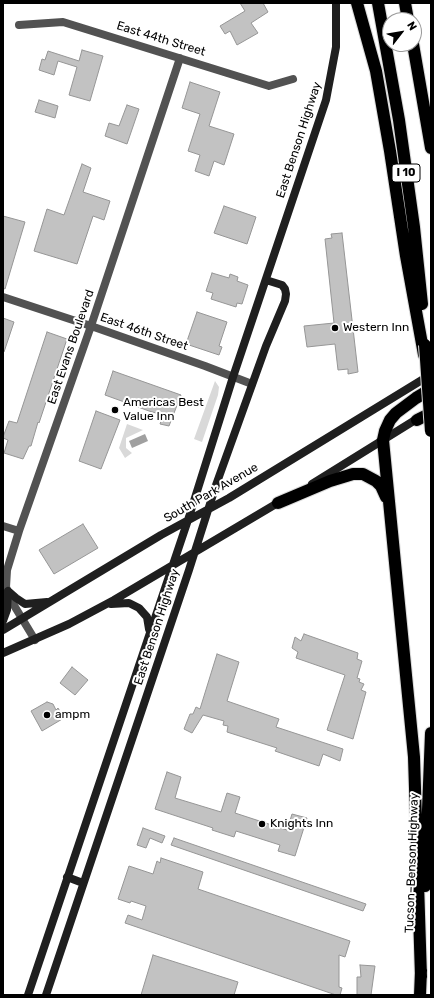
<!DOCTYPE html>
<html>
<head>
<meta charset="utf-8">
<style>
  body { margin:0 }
  #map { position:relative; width:434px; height:998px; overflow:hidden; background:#fff; font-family:Rubik,sans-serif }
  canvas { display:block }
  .frame { position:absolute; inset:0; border:4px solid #000; pointer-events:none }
  .north { position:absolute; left:382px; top:12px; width:40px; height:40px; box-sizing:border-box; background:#fff; border:1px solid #999; border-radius:50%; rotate:59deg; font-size:11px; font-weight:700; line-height:16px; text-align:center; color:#000 }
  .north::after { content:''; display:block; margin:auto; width:14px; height:18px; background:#000; clip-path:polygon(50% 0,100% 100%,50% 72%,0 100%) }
</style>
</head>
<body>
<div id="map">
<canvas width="434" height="998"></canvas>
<div class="frame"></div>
<div class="north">N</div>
</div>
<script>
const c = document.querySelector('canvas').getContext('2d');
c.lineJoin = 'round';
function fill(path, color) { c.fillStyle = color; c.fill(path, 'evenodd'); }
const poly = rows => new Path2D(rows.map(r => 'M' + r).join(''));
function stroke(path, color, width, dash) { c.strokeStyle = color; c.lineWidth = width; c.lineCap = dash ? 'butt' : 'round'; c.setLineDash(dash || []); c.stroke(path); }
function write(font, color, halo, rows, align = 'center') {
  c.font = font + ' Rubik,sans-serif'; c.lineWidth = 4; c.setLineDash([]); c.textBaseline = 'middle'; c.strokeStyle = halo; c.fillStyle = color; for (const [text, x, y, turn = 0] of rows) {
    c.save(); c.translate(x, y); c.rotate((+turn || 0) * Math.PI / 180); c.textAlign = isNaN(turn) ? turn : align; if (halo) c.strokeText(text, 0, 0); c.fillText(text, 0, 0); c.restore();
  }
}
fill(poly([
  [215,381,219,387,218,395,202,442,194,439],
  [127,424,143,430,126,438,126,448,132,453,125,458,119,448]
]), '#d9d9d9');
fill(poly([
  [145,434,148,441,132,448,129,441]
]), '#a0a0a0');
const building = poly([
  [240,3,263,3,268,12,251,23,258,33,237,45,230,31,225,34,220,26,245,11,240,3],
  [82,50,103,56,90,101,69,95,77,67,58,61,54,75,39,70,42,59,45,60,48,51,79,61,82,50],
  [190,82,220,92,209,126,234,134,224,165,214,161,209,176,195,171,200,155,188,151,200,114,182,108,190,82],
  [39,100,58,106,55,118,35,112,39,100],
  [127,105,139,109,127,144,105,136,109,123,119,126,127,105],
  [82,164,91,168,83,192,110,201,104,220,93,216,77,264,34,251,47,209,64,215,82,164],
  [224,206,256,217,247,244,214,233,224,206],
  [3,216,25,222,5,289,3,288,3,216],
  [342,233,358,372,348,374,348,369,338,370,335,344,307,347,304,326,334,323,325,239,332,238,331,234,342,233],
  [212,273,229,278,230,274,238,277,237,281,248,285,242,304,237,303,236,307,211,299,213,293,206,291,212,273],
  [197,312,227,322,219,346,222,347,219,355,186,344,197,312],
  [3,318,14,322,4,352,3,352,3,318],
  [47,332,67,339,39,423,38,422,31,446,29,446,23,459,4,453,8,440,3,438,3,437,9,421,17,423,47,332],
  [113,371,181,395,169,426,160,424,163,415,149,411,105,395,113,371],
  [96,411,120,420,101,469,79,461,96,411],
  [83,524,98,548,54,574,39,550,83,524],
  [304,634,358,653,357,659,362,661,357,678,360,679,359,682,364,684,361,690,366,692,353,739,327,730,345,675,296,658,298,652,292,648,295,637,301,641,304,634],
  [217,654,239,662,227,701,279,719,276,727,343,749,340,761,323,754,319,766,275,751,277,748,227,732,228,726,223,725,224,721,203,715,192,733,184,729,190,714,193,714,196,707,200,709,217,654],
  [72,667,88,680,75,695,60,683,72,667],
  [47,702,53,704,56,710,58,708,64,718,42,731,31,711,47,702],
  [167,772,181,777,175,798,221,812,227,793,240,797,235,813,287,830,292,814,307,818,295,856,278,851,280,845,236,831,234,837,212,830,213,828,155,809,167,772],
  [143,828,165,836,162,843,150,838,146,848,137,845,143,828],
  [174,838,366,904,363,911,171,845,174,838],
  [161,858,203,872,198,889,350,941,345,957,339,955,339,987,342,988,340,995,336,995,125,923,128,915,142,920,146,906,131,901,130,903,118,899,129,866,153,874,157,861,160,863,161,858],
  [153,955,238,982,234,995,141,995,153,955],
  [360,965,375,966,371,995,357,995,357,977,361,977,360,965]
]);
fill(building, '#c2c2c2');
stroke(building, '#969696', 1);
const motorway = poly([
  [357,3,376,71,390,151,406,256,424,355],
  [378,3,399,120,414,227,422,304],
  [405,3,408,20],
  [413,44,431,148],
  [417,420,431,413],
  [278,503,330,481,353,474,363,474,376,481,381,486,386,497],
  [425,886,431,733],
  [421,977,414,757,383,440,385,431,390,420,396,413,416,398,431,389],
  [420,995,421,970]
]);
stroke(motorway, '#dbdbdb', 14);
stroke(poly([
  [19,25,63,22,269,86,293,79],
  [3,297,91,326,205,366,252,384],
  [3,526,19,531],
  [35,640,12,602,6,587,7,570,19,531,91,326,180,58]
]), '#525252', 8);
stroke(poly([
  [312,484,420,417],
  [8,591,16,598,25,604,47,602],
  [111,604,129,603,139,608,147,617,149,629],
  [3,621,7,610,8,592],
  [3,630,161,535,229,498,430,375],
  [3,653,69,624,114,600,281,501],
  [67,877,83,883],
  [28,995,188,520,233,377,326,100,336,47,336,3],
  [46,995,189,570,216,485,266,346,285,301,286,294,285,289,282,285,266,280]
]), '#1f1f1f', 8);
stroke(motorway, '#000', 12);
const motorwayBridge = poly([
  [425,345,431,431]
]);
stroke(motorwayBridge, '#dbdbdb', 14, []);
stroke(motorwayBridge, '#000', 12);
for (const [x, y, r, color] of [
  [335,328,4,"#000"],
  [115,410,4,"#000"],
  [47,715,4,"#000"],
  [262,824,4,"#000"]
]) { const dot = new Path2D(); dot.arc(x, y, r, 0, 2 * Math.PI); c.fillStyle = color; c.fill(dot); stroke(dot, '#fff', 1.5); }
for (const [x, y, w] of [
  [406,173,28]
]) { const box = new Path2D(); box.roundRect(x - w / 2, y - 9, w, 18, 3); c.fillStyle = '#fff'; c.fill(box); stroke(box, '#000', 1); }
write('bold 11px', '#000', null, [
  ["I 10",406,173]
]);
write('12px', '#000', '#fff', [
  ["East 44th Street",161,39,17],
  ["East Benson Highway",299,140,-72],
  ["East 46th Street",144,332,19],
  ["East Evans Boulevard",71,347,-71],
  ["South Park Avenue",211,493,-30],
  ["East Benson Highway",157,627,-72],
  ["Tucson–Benson Highway",412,863,-88]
]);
write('12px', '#000', '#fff', [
  ["Western Inn",343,328],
  ["Americas Best",123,403],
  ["Value Inn",123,417],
  ["ampm",55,715],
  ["Knights Inn",270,824]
], 'left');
</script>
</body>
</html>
